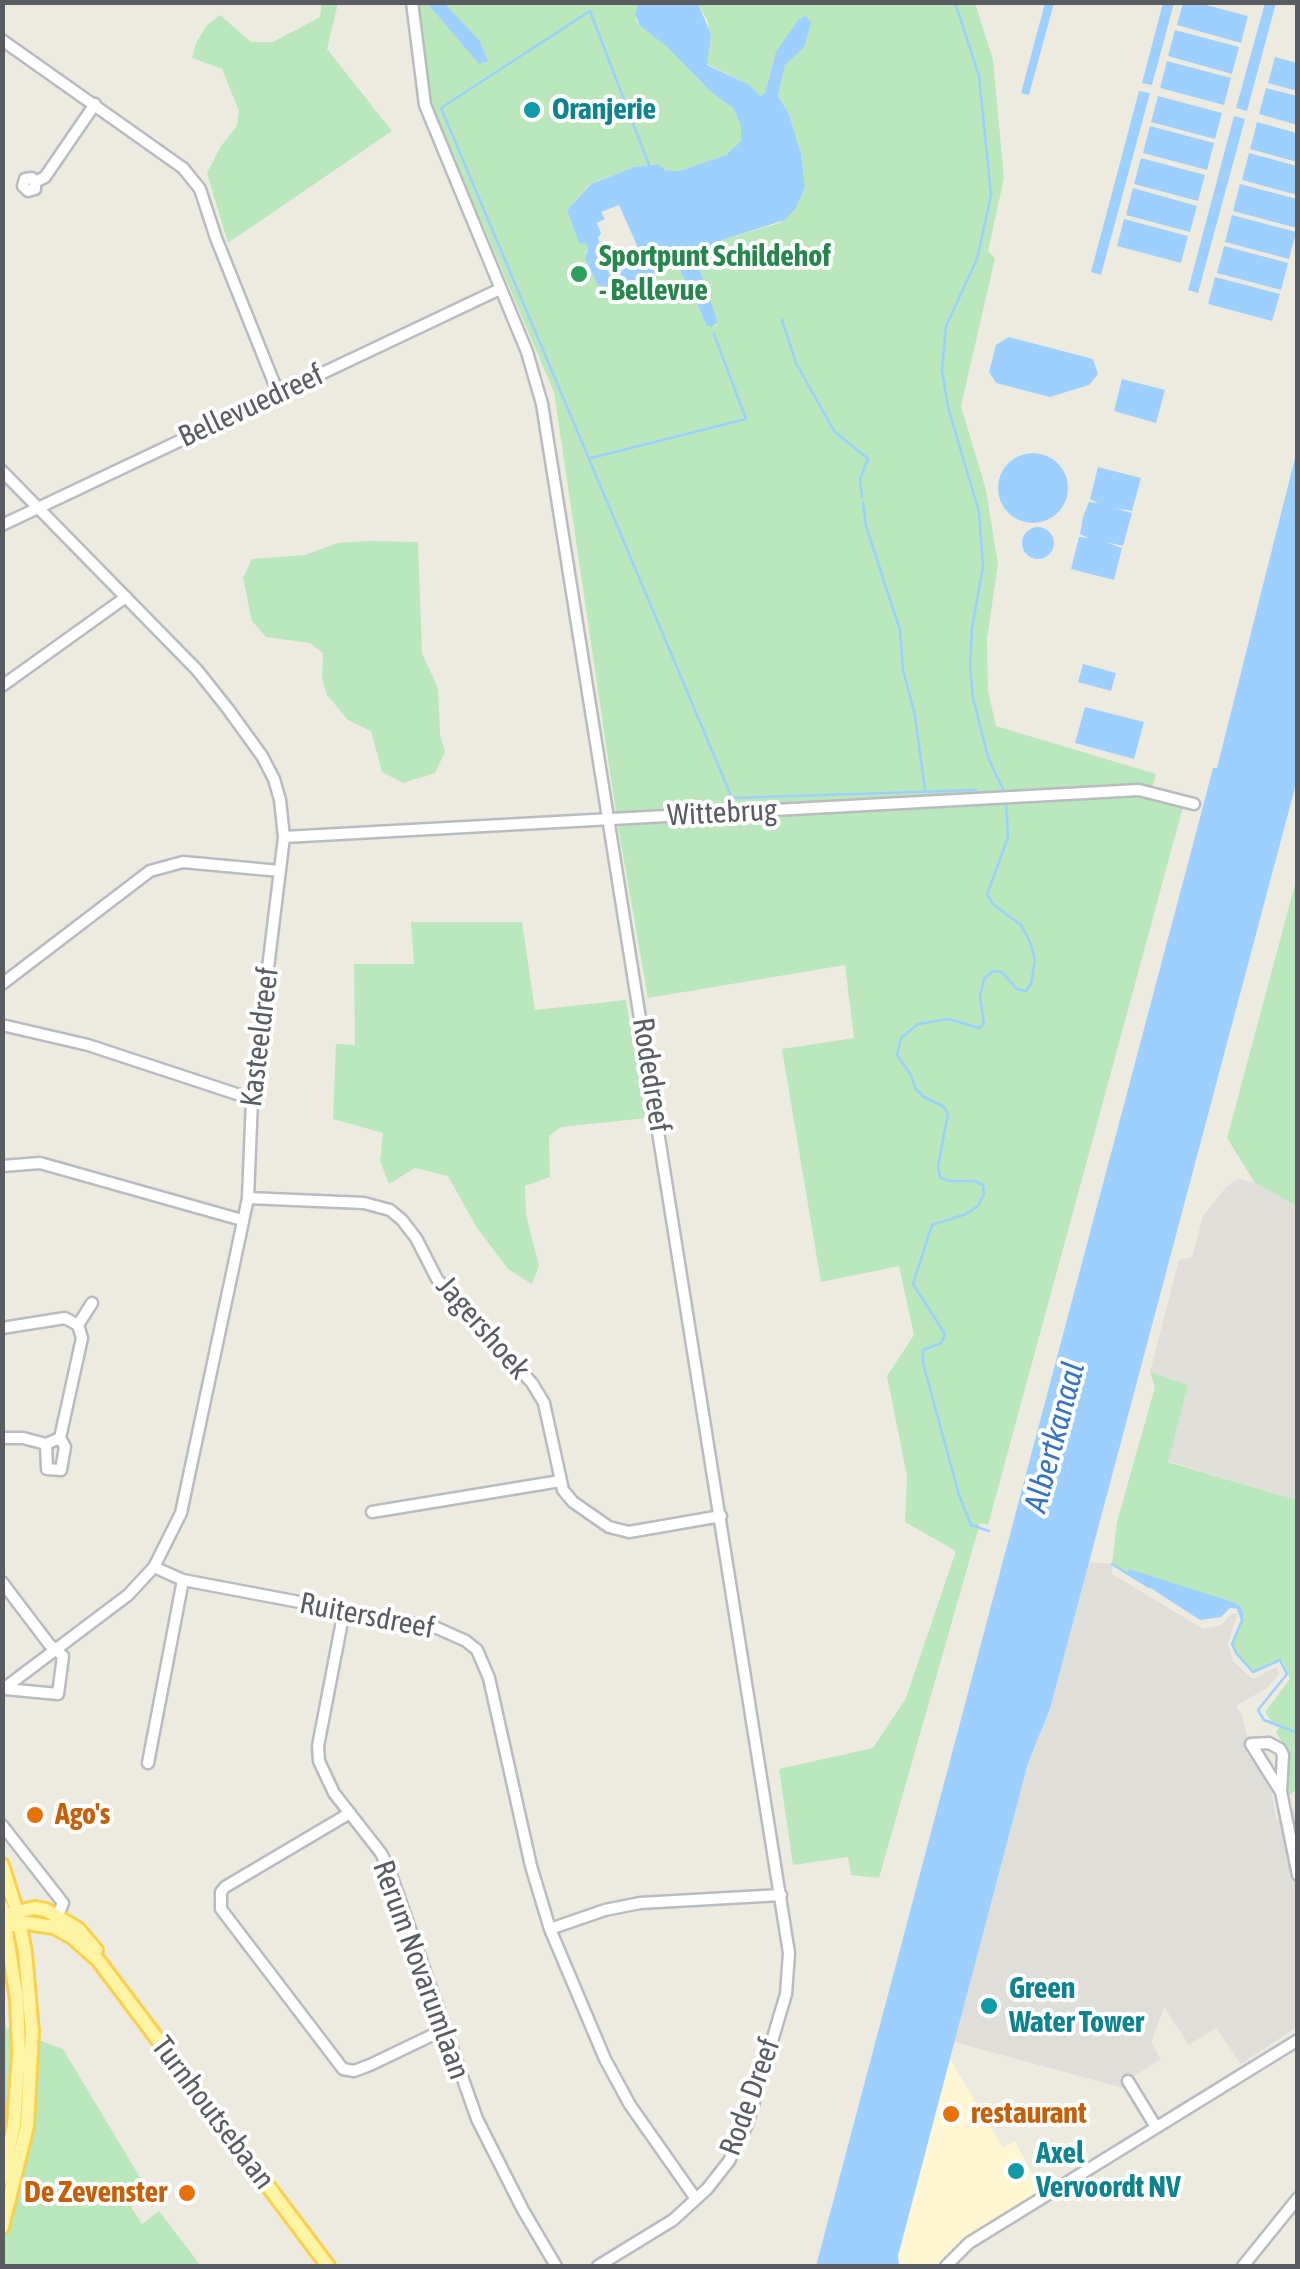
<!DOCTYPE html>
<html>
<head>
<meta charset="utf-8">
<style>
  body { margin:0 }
  #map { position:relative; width:1300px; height:2269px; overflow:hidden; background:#edebe0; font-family:"Asap Condensed",sans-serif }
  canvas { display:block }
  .frame { position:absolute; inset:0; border:5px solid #595d62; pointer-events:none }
</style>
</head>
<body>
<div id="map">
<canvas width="1300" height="2269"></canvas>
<div class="frame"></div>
</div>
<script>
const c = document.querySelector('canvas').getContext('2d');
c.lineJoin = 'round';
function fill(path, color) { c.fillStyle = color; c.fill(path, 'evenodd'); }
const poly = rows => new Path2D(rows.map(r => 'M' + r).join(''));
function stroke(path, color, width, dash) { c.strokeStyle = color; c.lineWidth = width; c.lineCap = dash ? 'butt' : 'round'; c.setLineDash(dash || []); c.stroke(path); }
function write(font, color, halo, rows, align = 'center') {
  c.font = font + ' "Asap Condensed",sans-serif'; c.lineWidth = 8; c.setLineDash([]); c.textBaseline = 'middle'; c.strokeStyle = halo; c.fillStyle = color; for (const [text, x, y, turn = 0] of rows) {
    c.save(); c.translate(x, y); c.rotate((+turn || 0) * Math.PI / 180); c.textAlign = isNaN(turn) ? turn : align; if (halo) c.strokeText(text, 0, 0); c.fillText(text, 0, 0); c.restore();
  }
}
fill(poly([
  [950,2059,1003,2148,1015,2141,1041,2192,959,2243,940,2266,899,2266,898,2256]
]), '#fff7d3');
fill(poly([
  [1238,1179,1255,1183,1297,1206,1297,1500,1168,1461,1188,1385,1150,1372,1179,1260,1192,1257,1203,1216,1226,1187],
  [1089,1562,1112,1564,1112,1574,1203,1629,1221,1625,1231,1614,1238,1613,1228,1643,1233,1661,1250,1677,1255,1678,1276,1667,1279,1674,1267,1688,1236,1706,1242,1715,1252,1756,1272,1793,1276,1820,1294,1808,1297,1812,1297,2027,1241,2064,1216,2028,1189,2045,1164,2007,1151,2043,1161,2059,1131,2078,1127,2089,954,2042,1028,1763,1050,1709]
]), '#e0ded8');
fill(poly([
  [322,2,338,3,327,49,392,131,228,243,207,173,221,146,237,126,239,111,222,69,192,58,196,43,207,25,220,15,251,42,273,42,320,17],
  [416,3,639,3,635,19,640,26,667,47,711,92,733,108,741,126,741,141,726,155,679,171,665,170,657,164,634,167,590,184,567,210,579,242,586,244,588,250,585,253,621,288,645,281,661,267,677,266,694,296,706,325,715,326,718,322,700,270,702,254,722,240,780,223,796,208,805,188,801,153,789,114,778,96,785,65,793,55,799,19,774,59,765,93,761,96,748,84,707,64,708,22,698,3,975,3,993,60,1004,178,988,251,995,258,961,406,986,490,998,564,987,639,988,691,996,726,1156,774,1152,788,1012,792,1138,794,1183,807,988,1525,980,1523,879,1878,851,1875,848,1857,793,1865,779,1769,873,1748,906,1698,956,1551,905,1522,907,1476,887,1376,914,1335,899,1266,821,1282,782,1049,854,1038,845,965,648,998,618,826,554,392,423,85],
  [366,541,418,542,422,653,438,688,440,735,445,752,435,773,403,783,382,772,371,731,348,720,327,695,322,679,323,653,310,643,266,637,252,621,243,578,252,559,305,555,338,543],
  [1297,877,1297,1206,1255,1183,1227,1138],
  [411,922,522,922,535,1010,626,1000,646,1118,561,1127,549,1136,550,1177,525,1186,526,1215,539,1266,532,1284,508,1269,477,1228,448,1176,415,1168,389,1184,380,1161,383,1133,333,1119,336,1044,355,1045,354,964,414,964],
  [1150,1372,1188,1385,1168,1462,1297,1500,1297,1790,1289,1795,1285,1773,1288,1751,1276,1733,1280,1725,1271,1721,1265,1712,1290,1679,1283,1661,1273,1661,1253,1672,1236,1653,1232,1644,1244,1616,1240,1606,1129,1569,1126,1572,1112,1564,1117,1522,1155,1387],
  [2,1984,6,2028,63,2049,150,2194,131,2207,142,2224,159,2211,201,2266,3,2266]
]), '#bae7bc');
fill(poly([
  [639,2,698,3,711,35,707,65,748,84,761,96,765,93,776,52,799,19,806,16,811,23,804,47,785,65,778,96,789,114,801,153,805,188,796,208,785,220,722,240,702,254,700,270,718,322,712,327,706,325,694,296,677,266,661,267,654,275,632,286,611,289,598,285,585,258,588,249,586,244,579,243,567,210,591,184,634,167,658,164,665,170,679,171,726,155,741,141,741,126,733,108,711,92,667,47,640,26,635,15],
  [619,205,639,250,620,259,616,252,610,254,606,244,600,243,598,238,601,233,597,223,605,219,601,212],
  [427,3,444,3,479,40,488,61,479,64],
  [1045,3,1054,3,1029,95,1021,93],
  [1163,3,1174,3,1152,85,1142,83],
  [1183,3,1198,3,1248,16,1241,43,1177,25],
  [1265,3,1276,3,1247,111,1236,108],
  [1175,30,1239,47,1232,74,1168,56],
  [1275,57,1297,63,1297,91,1268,83],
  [1167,61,1231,78,1224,105,1160,88],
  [1266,88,1297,96,1297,125,1259,114],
  [1139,91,1150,93,1101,275,1091,272],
  [1158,96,1222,113,1215,139,1151,122],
  [1234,116,1245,119,1198,293,1188,290],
  [1257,122,1297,133,1297,162,1250,149],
  [1150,126,1214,143,1207,170,1143,153],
  [1249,153,1297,166,1297,195,1242,180],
  [1141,158,1205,175,1198,201,1134,184],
  [1240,184,1297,199,1297,228,1233,211],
  [1133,188,1197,206,1190,232,1126,215],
  [1232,215,1296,232,1289,259,1225,242],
  [1124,219,1188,236,1181,263,1117,246],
  [1224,246,1288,263,1281,290,1217,273],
  [1215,277,1280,294,1272,321,1208,304],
  [1009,337,1093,359,1098,374,1089,385,1050,397,996,383,989,372,996,345],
  [1122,379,1165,390,1156,423,1114,411],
  [1297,450,1297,780,1050,1709,1028,1763,898,2256,899,2266,816,2266,1197,829,1213,768,1217,768],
  '998 488a35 35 0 1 1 70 0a35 35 0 1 1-70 0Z',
  [1098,467,1141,478,1132,511,1115,508,1132,513,1123,546,1106,542,1122,548,1114,580,1071,569,1079,537,1089,538,1080,534,1083,517,1089,502,1098,503,1090,499],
  '1022 543a16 16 0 1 1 32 0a16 16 0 1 1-32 0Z',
  [1083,664,1116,673,1111,691,1078,682],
  [1085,707,1144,722,1134,759,1075,743],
  [1129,1569,1233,1602,1240,1606,1244,1616,1242,1620,1238,1609,1230,1608,1221,1617,1200,1620,1126,1572]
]), '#9ed0ff');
stroke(poly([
  [955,2,979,76,991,195,977,259,946,326,942,371,948,407,979,512,983,567,972,628,970,666,973,698,988,757,1005,794],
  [649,165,590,11,441,108,732,798,976,790],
  [782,320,796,363,834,431,868,459,860,479,862,497],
  [591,458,746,419,714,334],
  [863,503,866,526,900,630,903,670,915,715,925,790],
  [989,1531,971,1525,959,1495,923,1363,923,1350,941,1343,945,1334,913,1284,932,1225,966,1214,978,1206,984,1194,983,1185,974,1181,949,1181,940,1177,938,1166,948,1114,943,1106,924,1097,915,1088,911,1075,897,1055,901,1038,918,1024,949,1019,979,1028,984,1024,980,996,984,979,993,971,1002,972,1017,989,1026,991,1031,984,1035,960,1030,942,1021,925,994,905,987,895,1008,837,1006,803],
  [1112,1564,1149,1587],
  [1238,1608,1242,1620,1232,1644,1236,1653,1253,1672,1280,1660,1287,1674,1258,1710,1264,1720,1298,1733]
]), '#9ed0ff', 2.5);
const minor = poly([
  [412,2,425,105,527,352,542,404,789,1953,786,1994,747,2125,729,2161,707,2189,673,2220,598,2266],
  [2,40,183,168,200,189,216,238,278,393],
  [35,182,32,178,25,179,23,186,28,191,35,189,35,182,45,177,95,104],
  [2,471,197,670,228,709,262,756,274,779,280,800,284,837,252,1099,248,1198,181,1513,154,1567,128,1595,2,1690],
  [2,525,500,289],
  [2,686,126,597],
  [284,837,1139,790,1194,804],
  [2,984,150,871,183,862,280,871],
  [2,1025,88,1045,252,1099],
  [2,1166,40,1163,242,1220],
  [248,1198,364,1203,390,1210,402,1220,416,1238,437,1279,532,1383,544,1403,563,1490,573,1502,609,1527,629,1532,721,1516],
  [78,1325,92,1303],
  [2,1328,65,1318,78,1325,82,1338,60,1438,46,1444,23,1438,2,1438],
  [46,1444,47,1469,61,1470,65,1447,60,1438],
  [372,1512,560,1481],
  [154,1567,183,1580,437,1628,466,1641,477,1650,489,1678,531,1866,550,1929,605,2059,630,2105,696,2199],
  [2,1582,49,1644,63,1656,58,1694,5,1689],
  [344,1611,318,1746,319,1761,334,1793,381,1853,390,1872,477,2119,523,2210,556,2266],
  [1269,1743,1280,1749,1283,1755,1281,1792,1251,1744,1269,1743],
  [148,1763,183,1580],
  [1281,1792,1298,1875],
  [350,1813,225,1887,221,1892,221,1909,343,2069,354,2071,370,2065,445,2029],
  [2,1825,63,1903,58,1915],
  [550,1929,605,1910,640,1903,781,1895],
  [1128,2081,1156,2127],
  [946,2266,969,2243,1298,2040],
  [1243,2266,1298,2198]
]);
const major = poly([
  [2,1865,17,1912,25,1952,32,2032,27,2126,2,2227],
  [2,1907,17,1999,19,2053,14,2125,2,2179],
  [12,1913,35,1908,46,1910,78,1929,96,1950],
  [7,1926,27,1923,54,1927,72,1937,98,1960,328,2266]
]);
stroke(minor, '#b8bbc0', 15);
stroke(major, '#fad14c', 18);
stroke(minor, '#fff', 10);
stroke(major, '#fff4a3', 12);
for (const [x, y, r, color] of [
  [532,110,10,"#0f9aa8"],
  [579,274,10,"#2e9e5b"],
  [35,1815,10,"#e8710a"],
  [989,2006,10,"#0f9aa8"],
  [951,2114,10,"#e8710a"],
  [1016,2171,10,"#0f9aa8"],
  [187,2193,10,"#e8710a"]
]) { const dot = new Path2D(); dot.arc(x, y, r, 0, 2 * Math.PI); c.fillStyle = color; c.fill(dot); stroke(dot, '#fff', 4); }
write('bold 30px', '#0d838f', '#fff', [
  ["Oranjerie",552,110],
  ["Green",1009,1989],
  ["Water Tower",1009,2023],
  ["Axel",1036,2154],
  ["Vervoordt NV",1036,2188]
], 'left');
write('bold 30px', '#27864d', '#fff', [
  ["Sportpunt Schildehof",599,257],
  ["- Bellevue",599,291]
], 'left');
write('30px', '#595d62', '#fff', [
  ["Bellevuedreef",251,406,-25],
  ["Wittebrug",722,813,-3],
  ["Kasteeldreef",260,1037,-83],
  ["Rodedreef",651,1075,81],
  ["Jagershoek",483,1328,49],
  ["Ruitersdreef",367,1616,11],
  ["Rerum Novarumlaan",421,1970,70],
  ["Rode Dreef",750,2097,-70],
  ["Turnhoutsebaan",213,2113,53]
]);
write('bold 30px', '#c56008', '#fff', [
  ["Ago's",55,1815],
  ["restaurant",971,2114],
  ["De Zevenster",167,2193,"right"]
], 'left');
write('italic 32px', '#3774c1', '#fff', [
  ["Albertkanaal",1055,1437,-75]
]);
</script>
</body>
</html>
